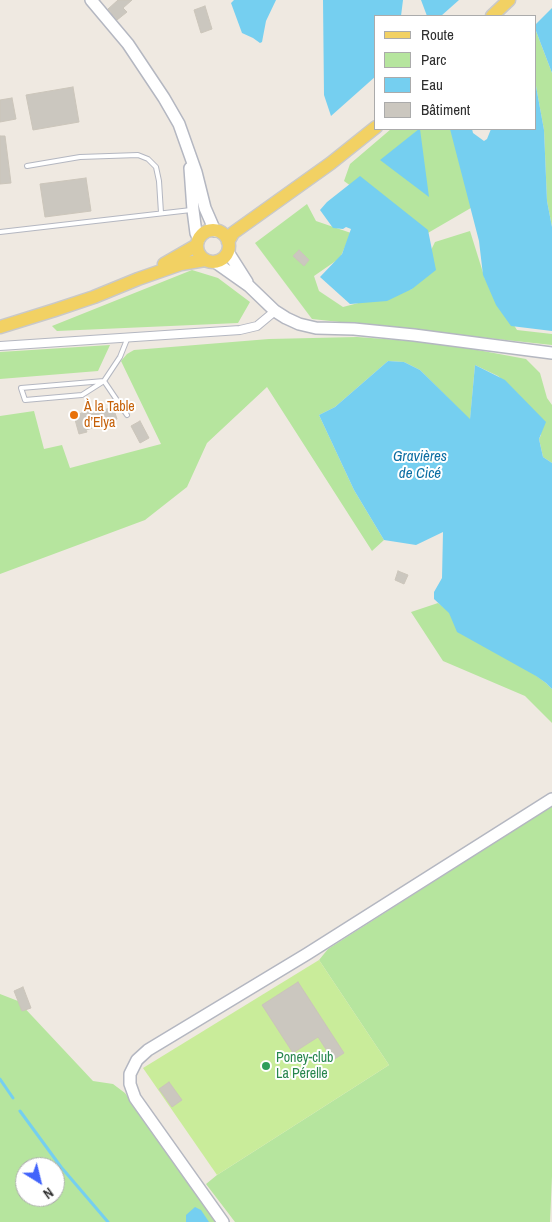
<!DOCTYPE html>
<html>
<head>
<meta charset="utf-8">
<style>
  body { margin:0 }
  #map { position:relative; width:552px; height:1222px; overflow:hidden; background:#efe9e1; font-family:"Archivo Narrow",sans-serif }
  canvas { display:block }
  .legend { position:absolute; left:374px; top:15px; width:162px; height:115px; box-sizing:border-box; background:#fff; border:1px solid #ababab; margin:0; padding:6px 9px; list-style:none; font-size:15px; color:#2e2e2e }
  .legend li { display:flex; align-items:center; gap:10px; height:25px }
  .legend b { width:25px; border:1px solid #ababab }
  .north { position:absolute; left:15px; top:1157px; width:50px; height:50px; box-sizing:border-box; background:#fff; border:1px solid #ababab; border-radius:50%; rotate:144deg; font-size:14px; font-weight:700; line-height:20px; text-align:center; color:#2e2e2e }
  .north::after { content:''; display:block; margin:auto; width:18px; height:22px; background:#4264fb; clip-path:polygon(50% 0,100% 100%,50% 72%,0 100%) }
</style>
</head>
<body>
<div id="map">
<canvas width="552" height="1222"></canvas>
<ul class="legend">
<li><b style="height:6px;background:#f2d163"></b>Route</li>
<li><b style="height:14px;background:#b6e59e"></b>Parc</li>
<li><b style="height:14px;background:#75cff0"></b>Eau</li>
<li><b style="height:14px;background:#cbc7bf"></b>Bâtiment</li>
</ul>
<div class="north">N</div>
</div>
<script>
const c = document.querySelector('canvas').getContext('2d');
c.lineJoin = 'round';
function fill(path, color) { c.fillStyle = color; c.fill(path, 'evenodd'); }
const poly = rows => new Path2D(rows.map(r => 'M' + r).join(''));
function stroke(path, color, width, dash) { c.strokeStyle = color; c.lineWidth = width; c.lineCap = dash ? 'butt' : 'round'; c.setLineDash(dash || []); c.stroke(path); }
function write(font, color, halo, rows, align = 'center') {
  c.font = font + ' "Archivo Narrow",sans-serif'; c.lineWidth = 4; c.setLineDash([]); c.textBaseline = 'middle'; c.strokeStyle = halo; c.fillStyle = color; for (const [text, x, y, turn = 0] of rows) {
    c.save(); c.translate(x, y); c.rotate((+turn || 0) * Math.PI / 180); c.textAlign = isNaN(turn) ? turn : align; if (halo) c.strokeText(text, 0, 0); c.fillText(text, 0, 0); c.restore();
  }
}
fill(poly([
  [536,31,552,73,552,227,547,201,544,130,536,86],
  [391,129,454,129,476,205,421,237,344,181,350,164],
  [307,204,316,221,351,233,340,258,314,276,319,291,343,307,412,289,435,242,470,231,485,279,517,330,552,334,552,345,312,319,255,243],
  [192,270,218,278,250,302,238,323,57,331,52,326],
  [357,337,440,343,526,359,540,373,547,398,552,405,552,463,543,457,539,439,541,435,518,394,498,376,475,365,470,420,420,370,404,362,388,361,335,407,319,415,354,490,384,540,372,551,267,387,207,443,187,487,145,520,0,574,0,416,34,411,44,449,62,445,70,468,161,444,121,361,127,354,134,350,269,339],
  [110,345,98,371,0,379,0,352],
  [438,603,546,683,552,689,552,723,525,696,443,661,411,612],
  [552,806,552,1176,550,1222,235,1222,206,1184,217,1175,389,1065,319,960,328,949],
  [0,994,18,1001,93,1081,113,1084,125,1093,217,1222,0,1222],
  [25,1167,55,1167,55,1197,25,1197]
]), '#b6e59e');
fill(poly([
  [319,960,389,1065,217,1175,143,1068]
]), '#c9ec9a');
fill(poly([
  [234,0,276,0,266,21,262,42,260,43,253,38,242,33,231,3],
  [323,0,403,0,401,16,376,16,376,76,331,116,324,95],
  [421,0,459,0,441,16,427,16],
  [552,8,552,73,536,31,536,24],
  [536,86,544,130,547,201,552,227,552,331,511,326,496,305,483,275,479,241,450,129,472,129,473,133,484,141,487,139,491,129,536,129],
  [419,129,420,129,429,197,380,160],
  [360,176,428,230,436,270,412,289,387,301,350,304,320,277,342,254,351,229,346,227,343,229,333,228,320,210,327,202],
  [388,361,404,362,420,370,470,419,475,365,505,380,546,422,539,439,543,457,552,463,552,689,546,683,536,676,457,632,449,613,434,599,434,592,442,578,443,532,416,545,384,540,354,490,319,415,335,407],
  [195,1207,201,1210,209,1222,186,1222,186,1215]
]), '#75cff0');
stroke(poly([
  [0,1079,13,1098],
  [20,1111,61,1167,108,1222]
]), '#75cff0', 3);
const building = poly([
  [118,0,132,0,123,8,127,12,117,20,108,9,118,0],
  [205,6,212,29,201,33,194,10,205,6],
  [73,87,79,122,33,130,26,95,73,87],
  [12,98,16,119,0,122,0,100,12,98],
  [0,136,5,136,11,183,0,184,0,136],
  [86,178,91,211,45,217,40,184,86,178],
  [299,250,309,260,304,266,293,256,299,250],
  [113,407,117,419,112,421,112,422,86,430,87,432,79,434,74,416,89,410,91,414,113,407],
  [140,421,149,438,140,443,131,426,140,421],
  [398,571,408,575,404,584,395,580,398,571],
  [298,982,344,1053,333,1060,318,1037,293,1053,262,1005,298,982],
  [23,987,31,1008,22,1011,14,991,23,987],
  [169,1082,182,1100,172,1107,159,1089,169,1082]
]);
fill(building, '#cbc7bf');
stroke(building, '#cbc5ba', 1);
const lane = poly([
  [27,166,80,157,138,155,148,159,156,167,159,181,161,213],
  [0,232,191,210],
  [104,381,21,388,25,400,82,395,104,381,120,357,128,337],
  [104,381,127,415]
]);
const street = poly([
  [0,346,240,330,257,326,275,311]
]);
const secondary = poly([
  [91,0,128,44,164,98,179,124,196,172,205,208,215,231],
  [190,168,193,210,196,233,199,239],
  [228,252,247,282],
  [215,262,249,286,275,311,286,318,299,324,316,328,354,329,414,335,552,353],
  [223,1222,135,1098,130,1084,130,1074,137,1060,148,1050,307,954,552,799]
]);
const primary = poly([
  [492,16,509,0],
  '197 246a16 16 0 1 1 32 0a16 16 0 1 1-32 0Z',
  [228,242,233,233,331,163,376,127],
  [164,264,197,245],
  [0,327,55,310,94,297,138,279,181,264,205,260]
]);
stroke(lane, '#b4b7c1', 6);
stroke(street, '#b4b7c1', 10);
stroke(secondary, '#b4b7c1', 14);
stroke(primary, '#c9c9c9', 15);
stroke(lane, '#fff', 4);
stroke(street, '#fff', 8);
stroke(secondary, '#fff', 11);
stroke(primary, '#f2d163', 12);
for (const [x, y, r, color] of [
  [74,415,5,"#e8710a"],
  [266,1066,5,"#2e9e5b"]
]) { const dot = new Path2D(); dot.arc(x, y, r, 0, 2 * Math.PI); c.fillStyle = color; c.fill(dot); stroke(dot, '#fff', 2); }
write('14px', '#c56008', '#fff', [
  ["À la Table",84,407],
  ["d’Elya",84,423]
], 'left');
write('14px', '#27864d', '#fff', [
  ["Poney-club",276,1058],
  ["La Pérelle",276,1074]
], 'left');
write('italic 15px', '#0d6fa3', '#fff', [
  ["Gravières",420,457],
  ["de Cicé",420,474]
]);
</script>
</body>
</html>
